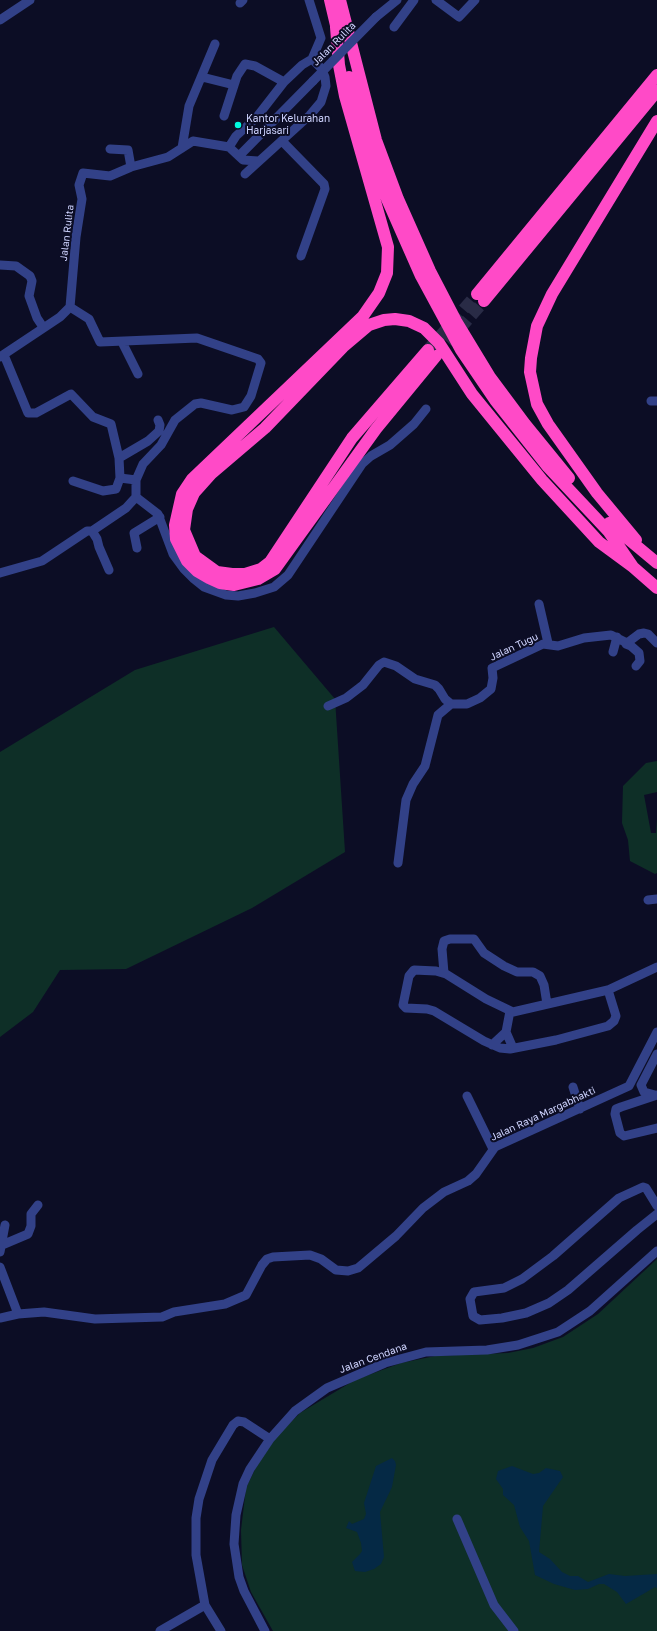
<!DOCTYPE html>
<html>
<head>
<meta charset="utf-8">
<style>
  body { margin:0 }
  canvas { display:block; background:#0c0d25 }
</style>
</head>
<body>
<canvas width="657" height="1631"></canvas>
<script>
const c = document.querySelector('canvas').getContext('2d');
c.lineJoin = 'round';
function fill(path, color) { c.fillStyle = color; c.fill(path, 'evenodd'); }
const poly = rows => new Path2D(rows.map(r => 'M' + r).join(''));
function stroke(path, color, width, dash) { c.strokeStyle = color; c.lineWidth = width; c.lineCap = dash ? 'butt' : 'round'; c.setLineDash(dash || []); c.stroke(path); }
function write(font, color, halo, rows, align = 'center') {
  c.font = font + ' "Golos Text",sans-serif'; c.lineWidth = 4; c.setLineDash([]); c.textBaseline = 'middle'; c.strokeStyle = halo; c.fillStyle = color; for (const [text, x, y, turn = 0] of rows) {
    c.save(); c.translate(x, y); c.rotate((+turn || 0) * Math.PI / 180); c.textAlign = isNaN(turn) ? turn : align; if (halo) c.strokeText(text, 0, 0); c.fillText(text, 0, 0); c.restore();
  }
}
fill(poly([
  [274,627,335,699,345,852,252,908,126,969,60,970,33,1012,0,1037,0,752,135,670],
  [657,761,657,792,644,795,651,833,656,833,657,819,657,873,655,874,630,861,628,840,622,823,623,786,646,763],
  [657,1259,657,1631,273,1631,251,1592,242,1565,241,1530,246,1488,259,1461,278,1435,300,1413,355,1380,401,1363,435,1356,508,1353,533,1348,563,1337,598,1314]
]), '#0e2f27');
fill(poly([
  [392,1458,395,1461,396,1465,392,1487,380,1512,384,1557,381,1564,374,1569,365,1572,355,1571,352,1562,360,1554,362,1551,361,1543,357,1532,346,1528,349,1521,352,1524,364,1519,366,1514,364,1503,376,1466],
  [512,1466,533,1474,539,1473,546,1468,560,1471,563,1477,543,1506,539,1552,550,1559,562,1572,570,1576,578,1576,588,1582,609,1574,625,1576,657,1574,657,1588,655,1587,650,1590,626,1604,617,1592,604,1584,599,1584,588,1589,575,1590,554,1584,535,1575,529,1541,520,1527,514,1505,503,1495,503,1489,496,1479,498,1471]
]), '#052945');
stroke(poly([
  [428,350,477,294],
  [436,356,484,301]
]), '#292b46', 12, [12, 6]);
stroke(poly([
  [309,0,321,38,312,59],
  [436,0,459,17,475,0],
  [240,3,243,0],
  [376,17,397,0],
  [0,20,30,0],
  [394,27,414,0],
  [202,77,234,85],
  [224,116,237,76,245,64,255,66,284,82],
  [282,141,324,184,325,189,301,256],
  [229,147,236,136,256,118,284,82,302,65,312,59],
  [182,148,189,106,215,44],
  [110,149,128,150,131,167],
  [239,156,313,81],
  [245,174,310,115,321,102,326,86,325,77,321,68,312,59],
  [0,265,16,266,30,276,32,281,29,296,37,318,43,327],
  [70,307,89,319,100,342,197,338,258,359,261,363,251,396,244,407,232,410,201,403,195,404,175,420,161,445,143,464,136,480],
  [122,342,138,374],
  [0,357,60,317,70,307,76,237,82,199,79,185,83,173,110,176,131,167,168,157,193,141,229,147,243,160,258,161],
  [651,401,657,401],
  [119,458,148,441,159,431,160,425,158,420],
  [73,481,103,491,116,489,120,478],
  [136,497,158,514,173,554,184,569,194,579,204,587,226,595,238,596,255,593,274,587,288,575,362,464,371,456,390,445,414,424,426,409],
  [92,531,97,539,99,547,109,570],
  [137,548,134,533,160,517],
  [0,573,42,561,87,531,92,531,126,508,136,497,136,480,120,478,119,458,111,424,93,417,71,394,36,413,28,413,4,355],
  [539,604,548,643],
  [626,644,631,646,639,653,640,661,636,666],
  [613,652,617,637],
  [328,706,346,698,363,685,379,665,384,662,396,666,415,679,435,685,439,689,445,699,451,704,467,704,480,698,491,689,493,678,492,668,543,644,558,646,584,638,611,635,627,643,639,634,644,633,648,634,657,643],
  [398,863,406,800,413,784,425,766,438,715,451,704],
  [648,900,657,899],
  [444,973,442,949,444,941,450,939,474,939,484,953,504,966,517,972,533,972,540,976,544,985,547,1004],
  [608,990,616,1016,614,1021,608,1026,556,1040,510,1049,500,1048,484,1041,434,1011,427,1009,406,1008,403,1005,409,976,414,970,436,971,446,974,486,999,513,1012,608,990,657,967],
  [510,1011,506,1032,513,1048],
  [492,1045,506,1032],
  [573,1087,580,1109],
  [655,1095,644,1092,641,1085,657,1054],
  [657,1095,621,1107,616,1109,615,1114,620,1133,624,1136,657,1128],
  [467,1096,493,1149],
  [657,1206,646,1188,643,1187,619,1198,553,1256,522,1279,504,1288,474,1292,470,1299,473,1316,480,1320,502,1318,526,1313,549,1303,568,1290,637,1230,657,1214],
  [2,1245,28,1234,31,1226,31,1214,38,1205],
  [0,1252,5,1225],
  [0,1267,18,1314],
  [0,1318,18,1314,44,1312,95,1319,162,1317,174,1312,225,1304,246,1295,262,1265,267,1259,273,1257,310,1255,321,1259,336,1270,348,1271,358,1268,396,1236,423,1208,444,1192,468,1181,476,1174,495,1147,629,1086,657,1032],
  [457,1519,494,1605,514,1631],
  [205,1605,196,1555,196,1518,199,1499,212,1460,233,1425,238,1421,244,1422,270,1439],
  [160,1631,205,1605,221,1631],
  [265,1631,244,1591,239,1577,234,1544,236,1515,243,1484,250,1469,270,1439,295,1411,327,1388,385,1363,426,1352,487,1350,518,1345,558,1332,590,1311,657,1251]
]), '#324188', 9);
stroke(poly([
  [330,0,338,34],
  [340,0,376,140,398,199,430,271,456,321,490,377,525,424,569,478],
  [336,27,339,65,345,96,388,247,387,273,379,293,363,316,192,479,182,494,175,525,176,539,187,561,197,571,209,578,220,583,234,585,258,579,275,569,376,429,436,356],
  [349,77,367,145,387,199,421,276,461,350,495,400,548,467,609,532,633,567,657,588],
  [477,294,657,75],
  [484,301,657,91],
  [428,350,352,438,270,562,261,569,245,574,232,574,217,572,195,556,184,530,187,509,194,493,211,474,265,428,343,347,369,325,384,320,395,319,409,321,424,328,439,343,472,394,542,480,599,542,633,567],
  [609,523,657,563],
  [636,540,597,493,548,424,537,404,530,372,531,358,537,326,552,294,657,121]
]), '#ff4ac7', 12);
stroke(poly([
  [313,81,376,17]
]), '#324188', 9);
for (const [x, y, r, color] of [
  [238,125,4,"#00fadf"]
]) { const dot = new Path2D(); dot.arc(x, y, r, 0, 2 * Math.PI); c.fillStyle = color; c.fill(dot); stroke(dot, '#0c0d25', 1.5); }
write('10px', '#cfd4ff', '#0c0d25', [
  ["Jalan Rulita",334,44,-45],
  ["Jalan Rulita",67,233,-83],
  ["Jalan Tugu",514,647,-25],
  ["Jalan Raya Margabhakti",543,1114,-25],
  ["Jalan Cendana",373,1358,-20]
]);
write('10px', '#cfd4ff', '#0c0d25', [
  ["Kantor Kelurahan",246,119],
  ["Harjasari",246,131]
], 'left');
</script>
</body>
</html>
